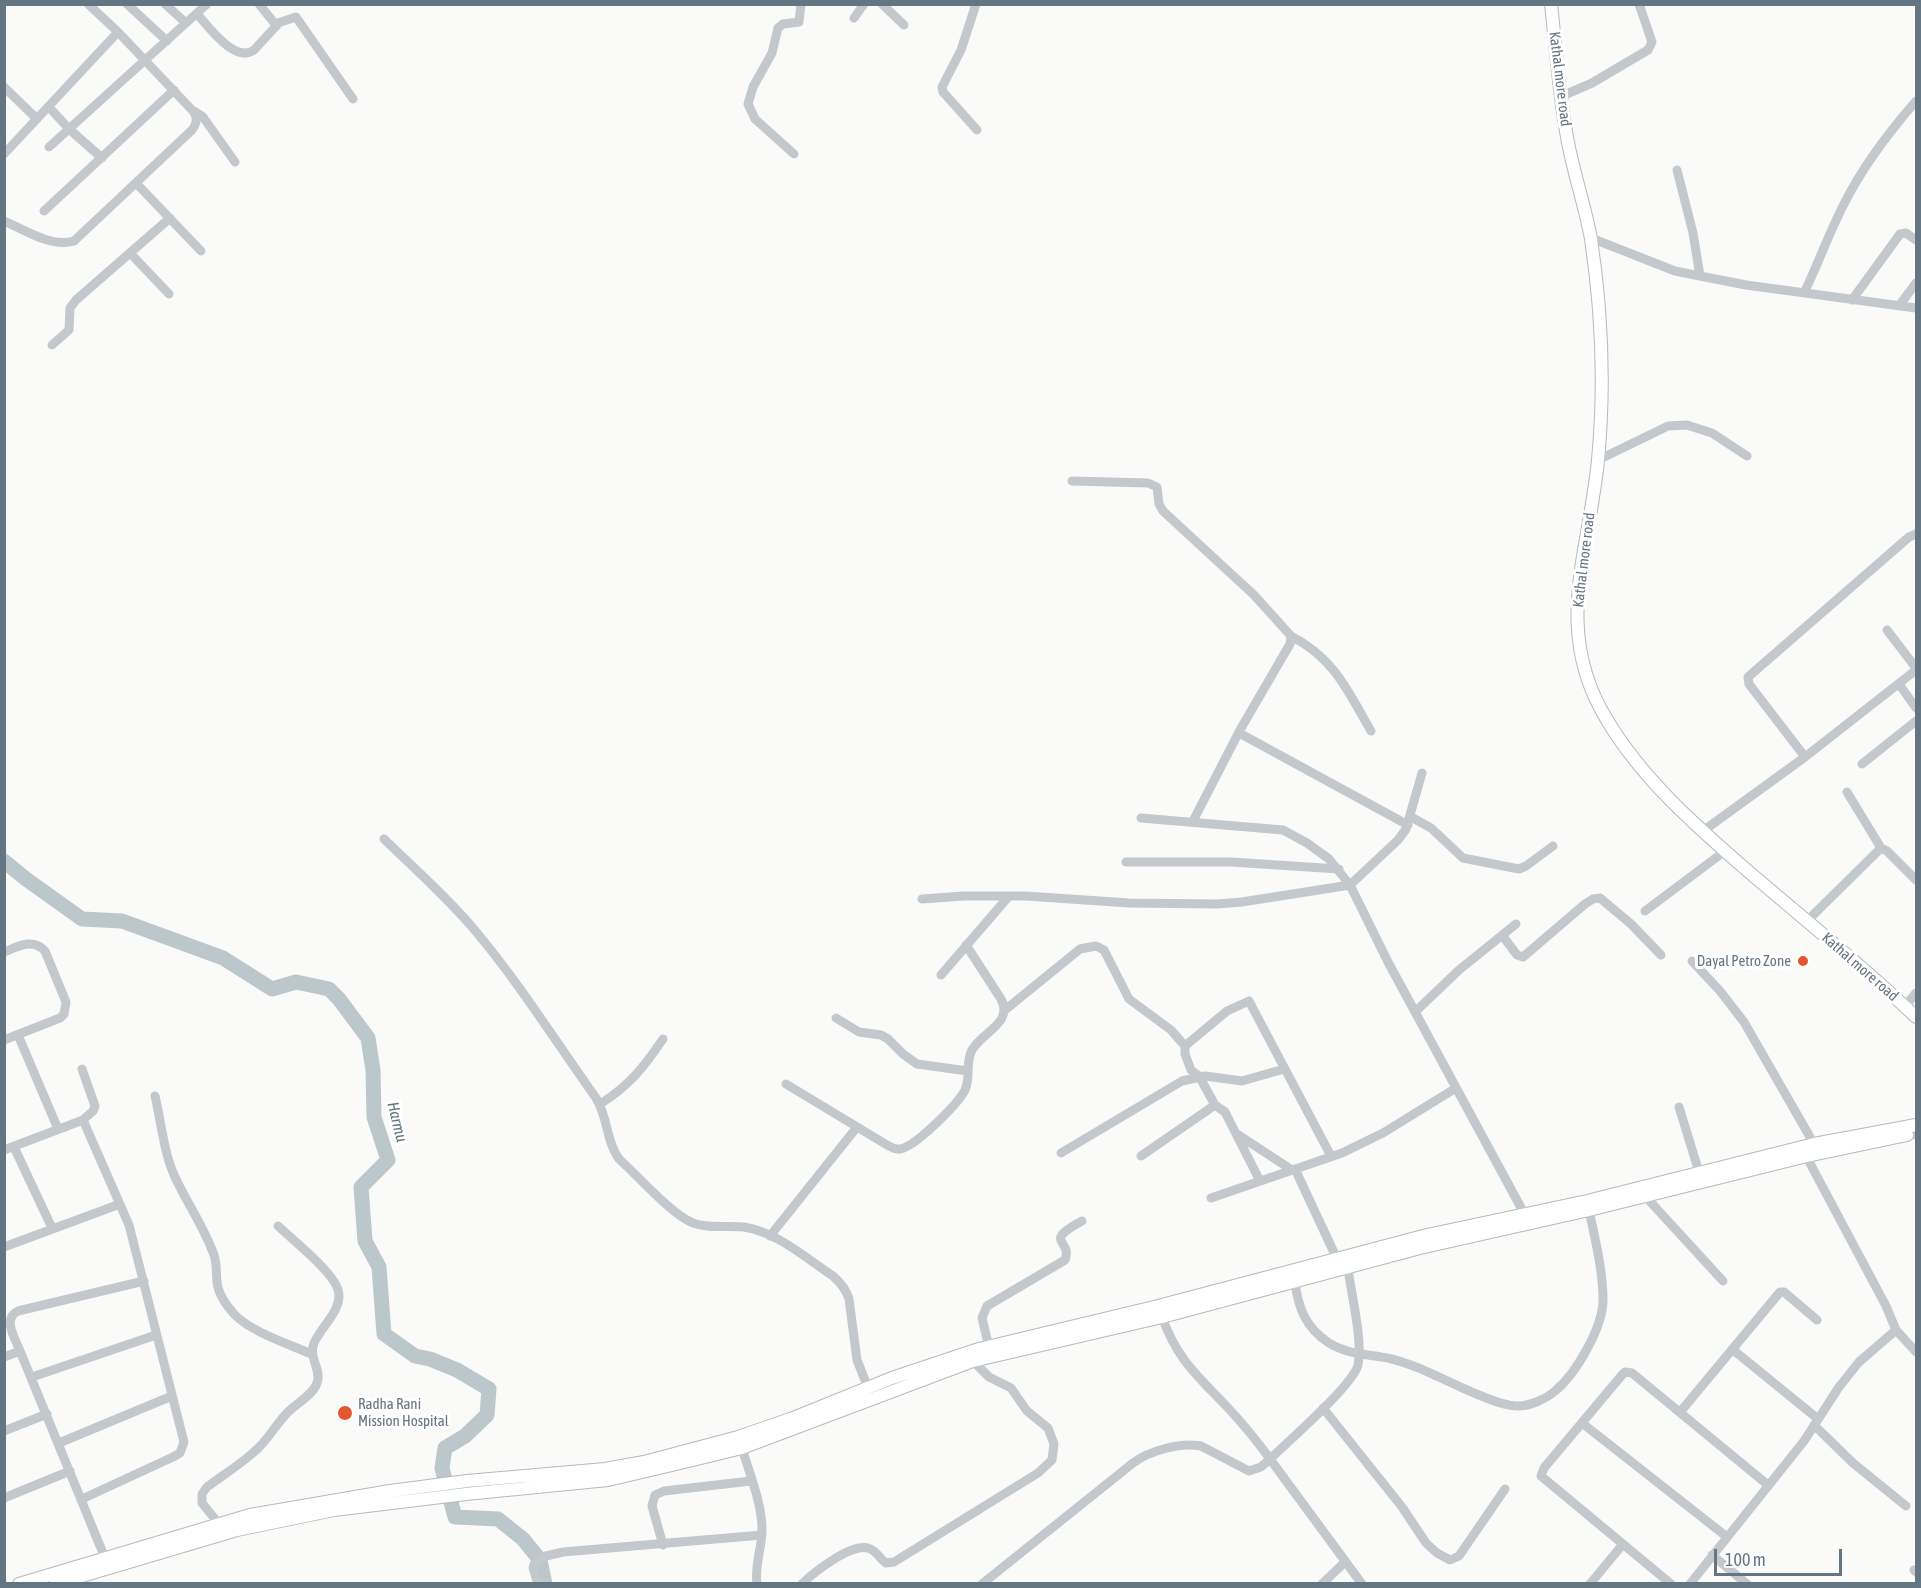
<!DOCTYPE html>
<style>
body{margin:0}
#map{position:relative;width:1921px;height:1588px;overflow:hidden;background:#fafaf8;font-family:"Asap Condensed",sans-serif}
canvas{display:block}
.frame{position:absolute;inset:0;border:6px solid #657683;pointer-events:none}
.scale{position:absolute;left:1714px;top:1549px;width:128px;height:27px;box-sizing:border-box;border:3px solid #657683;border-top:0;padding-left:8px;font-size:18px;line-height:21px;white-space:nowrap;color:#657683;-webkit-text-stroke:4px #fff;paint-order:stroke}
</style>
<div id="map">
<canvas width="1921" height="1588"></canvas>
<div class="frame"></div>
<div class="scale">100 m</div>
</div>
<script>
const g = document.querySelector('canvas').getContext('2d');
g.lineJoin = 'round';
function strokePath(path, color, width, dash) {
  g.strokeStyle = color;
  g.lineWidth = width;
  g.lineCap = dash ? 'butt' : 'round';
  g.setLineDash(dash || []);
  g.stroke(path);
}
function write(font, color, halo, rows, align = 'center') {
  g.font = font + ' "Asap Condensed",sans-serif';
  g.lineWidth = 6;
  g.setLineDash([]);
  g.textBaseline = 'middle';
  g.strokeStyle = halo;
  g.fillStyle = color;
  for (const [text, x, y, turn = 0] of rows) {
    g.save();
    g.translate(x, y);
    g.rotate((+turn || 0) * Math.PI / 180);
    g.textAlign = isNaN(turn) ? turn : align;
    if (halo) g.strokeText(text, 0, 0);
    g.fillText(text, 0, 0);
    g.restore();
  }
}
strokePath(new Path2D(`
 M4 861 26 879 82 919 122 921 174 940 223 958 272 989 296 982 329 989 339 999 368 1038 373 1070 374 1117 388 1160 361 1187 365 1241 379 1267 384 1334 415 1356 430 1359 457 1370 489 1389 487 1415 465 1436 445 1448 442 1468 455 1517 498 1519 523 1539 540 1560 545 1584`), '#bbc7cb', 15);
const secondary = new Path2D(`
 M1551 4C1556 49 1559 94 1567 137 1573 172 1585 205 1591 239 1602 312 1605 386 1598 460 1589 554 1552 630 1607 720 1643 780 1697 827 1749 872 1805 920 1863 966 1916 1017
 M19 1584 250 1515 390 1491 467 1481 605 1469 644 1462 738 1437 793 1418 892 1378 979 1349 1158 1306 1427 1235 1587 1201 1814 1144 1916 1125
 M55 1584 237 1530 334 1510 466 1494 608 1480 672 1465 742 1448 973 1361 1162 1317 1420 1248 1589 1210 1807 1156 1907 1135`);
strokePath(secondary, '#b3babf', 14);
strokePath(new Path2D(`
 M127 4 167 41
 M165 4 186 23
 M259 4 275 24 296 17 353 99
 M882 4 904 25
 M976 4 961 50 942 87 943 92 977 130
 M197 14C209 27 235 64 254 50L278 24
 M854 18 864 4
 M4 87 37 119
 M1562 96 1592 83 1648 50 1652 42 1639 4
 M49 107 69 129 102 158
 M194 111 203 117 235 162
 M49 147 207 4
 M4 154 118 32
 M794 154 755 119 748 104 753 87 772 53 778 28 783 24 799 22 801 4
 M1677 170 1693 233 1700 276
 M136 183 201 251
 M44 211 174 90
 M4 221C25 230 52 248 74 241L192 130C197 123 198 118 193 111L118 32 88 4
 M1591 238 1675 271 1700 276 1746 285 1916 308
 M130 253 169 294
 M1804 293C1818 264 1829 233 1844 204 1863 166 1889 132 1916 101
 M1852 300 1900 234 1906 233 1916 240
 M1899 306 1916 283
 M52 345 69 330 70 308 76 300 170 218
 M1598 460 1668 426 1687 425 1712 433 1747 456
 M1072 481 1148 483 1157 487 1159 504 1163 511 1254 595 1291 636 1290 644 1240 730 1241 734 1408 825
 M1887 630 1916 668
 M1291 636C1335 659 1347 690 1371 731
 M1899 684 1916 708
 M1805 757 1749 684 1748 677 1909 537 1916 534
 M1862 764 1916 721
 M1847 792 1881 848
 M1411 817 1431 828 1463 858 1519 869 1526 866 1553 846
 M1141 818 1283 830 1307 843 1329 859 1350 885 1388 962 1525 1215
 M1193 821 1240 730
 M1703 831 1805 757 1916 670
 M384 839C416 870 450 900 478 934 521 986 557 1043 596 1098 608 1117 606 1141 619 1159 638 1176 671 1214 693 1223 709 1229 727 1225 744 1227 777 1232 806 1258 833 1276 841 1283 846 1289 849 1299L857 1360 868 1388
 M1126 862H1231L1339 869
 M922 899 964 896H1026L1129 903 1217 904 1242 902 1350 885 1398 840 1406 829 1422 773
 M1645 911 1725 851
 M1807 921 1881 848 1887 851 1916 880
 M1502 935 1517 955 1523 957 1585 904 1593 899 1600 898 1631 924 1661 955
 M4 952C19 946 33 938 45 951L66 1002 64 1014 60 1018 4 1040
 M1692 961 1720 991 1744 1022 1814 1144
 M941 975 1009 896
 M1905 1006 1916 993
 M1005 1010 1080 949 1096 946 1104 950 1129 999 1171 1030 1185 1046V1054L1191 1070 1199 1076 1215 1105
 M1415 1012 1459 970 1516 924
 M836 1018 859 1032 881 1035 888 1039 903 1054 917 1064 968 1071
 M18 1035 58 1129
 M1185 1046 1227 1011 1249 1001 1331 1156
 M786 1084 887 1145C891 1147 895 1150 900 1149 915 1147 958 1104 965 1090 971 1077 965 1063 972 1050 982 1032 1014 1023 1001 999L966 945
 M155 1096C161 1121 164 1154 175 1177 187 1203 204 1227 214 1255 217 1264 216 1272 217 1282 218 1293 227 1306 234 1314 251 1332 289 1344 311 1354
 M600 1104C629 1086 644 1067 663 1039
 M1679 1107 1699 1172
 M1915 1133 1916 1135
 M1237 1134 1292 1170
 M14 1147 52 1228
 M4 1150 83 1120 93 1111 95 1106 82 1069
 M1061 1153 1182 1081 1205 1076 1242 1081 1284 1069
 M1141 1156 1215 1105 1225 1112 1260 1181
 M1295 1169 1337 1259
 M1645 1196 1723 1281
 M1211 1198 1342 1153 1383 1133 1456 1088
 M770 1236 857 1127
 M4 1247 120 1204
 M1348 1268C1351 1294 1363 1340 1358 1365 1353 1385 1289 1441 1270 1459L1362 1584
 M1295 1282C1298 1308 1306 1328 1329 1343 1345 1353 1363 1354 1381 1357 1393 1358 1405 1363 1416 1367 1440 1376 1496 1407 1518 1406 1530 1406 1546 1399 1555 1391 1576 1374 1603 1327 1603 1300 1603 1270 1595 1239 1589 1210
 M1896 1330 1916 1352
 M989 1347 982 1318 987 1306 1065 1260C1073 1239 1041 1243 1082 1221
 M1732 1349 1818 1419
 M4 1357 20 1351
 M32 1377 156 1335
 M1323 1408 1402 1507 1426 1543 1437 1553 1450 1560 1459 1556 1505 1489
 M1681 1411 1780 1292H1784L1817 1320
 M1582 1423 1727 1537
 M1814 1425 1853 1463 1906 1506
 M4 1431 47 1414
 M59 1443 172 1396
 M742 1448C749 1473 761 1500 762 1527 763 1546 754 1564 757 1584
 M4 1498 70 1471
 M82 1499 173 1457 180 1453 184 1442 129 1225 83 1120
 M219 1524 202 1503V1494L207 1487C223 1475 241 1464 255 1451 268 1440 276 1424 288 1412 297 1403 313 1395 317 1383 322 1369 308 1358 314 1343 321 1327 344 1308 338 1290 333 1272 293 1240 278 1226
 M663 1545 652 1506 655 1495 664 1491 751 1481
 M1712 1555 1747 1584
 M105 1558 20 1351C15 1338 2 1319 18 1311L144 1281
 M1914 1570 1916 1572
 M538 1584 533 1568 534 1564 546 1556 563 1552 762 1535
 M802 1584C814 1572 850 1544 868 1548 876 1550 879 1558 886 1563L894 1562 1038 1473 1052 1460 1054 1444 1048 1428 1027 1411 1011 1388 989 1377 973 1361
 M982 1584 1133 1463C1149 1451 1180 1442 1201 1446L1249 1471 1261 1467 1270 1459C1257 1441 1244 1425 1229 1409 1198 1376 1178 1361 1162 1317
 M1322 1584 1345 1562
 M1590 1584 1623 1544
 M1671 1584 1541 1476 1544 1468 1622 1375 1625 1372 1632 1373 1768 1485
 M1690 1584 1804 1441 1839 1387 1859 1362 1896 1330 1886 1306 1804 1152`), '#c3c8cc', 9);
strokePath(secondary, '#fff', 12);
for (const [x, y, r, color] of [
 [1803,961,6,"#e4572e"],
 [345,1413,8,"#e4572e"]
]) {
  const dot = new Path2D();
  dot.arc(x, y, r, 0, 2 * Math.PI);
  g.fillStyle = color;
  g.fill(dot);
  strokePath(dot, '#fff', 2);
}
write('15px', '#657683', '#fff', [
 ["Kathal more road",1560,79,83],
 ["Kathal more road",1584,560,-83],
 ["Kathal more road",1860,967,41]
]);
write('15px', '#657683', '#fff', [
 ["Dayal Petro Zone",1791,961],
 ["Radha Rani",358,1404,"left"],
 ["Mission Hospital",358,1421,"left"]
], 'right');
write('italic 16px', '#60757c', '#fff', [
 ["Harmu",397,1122,76]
]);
</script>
